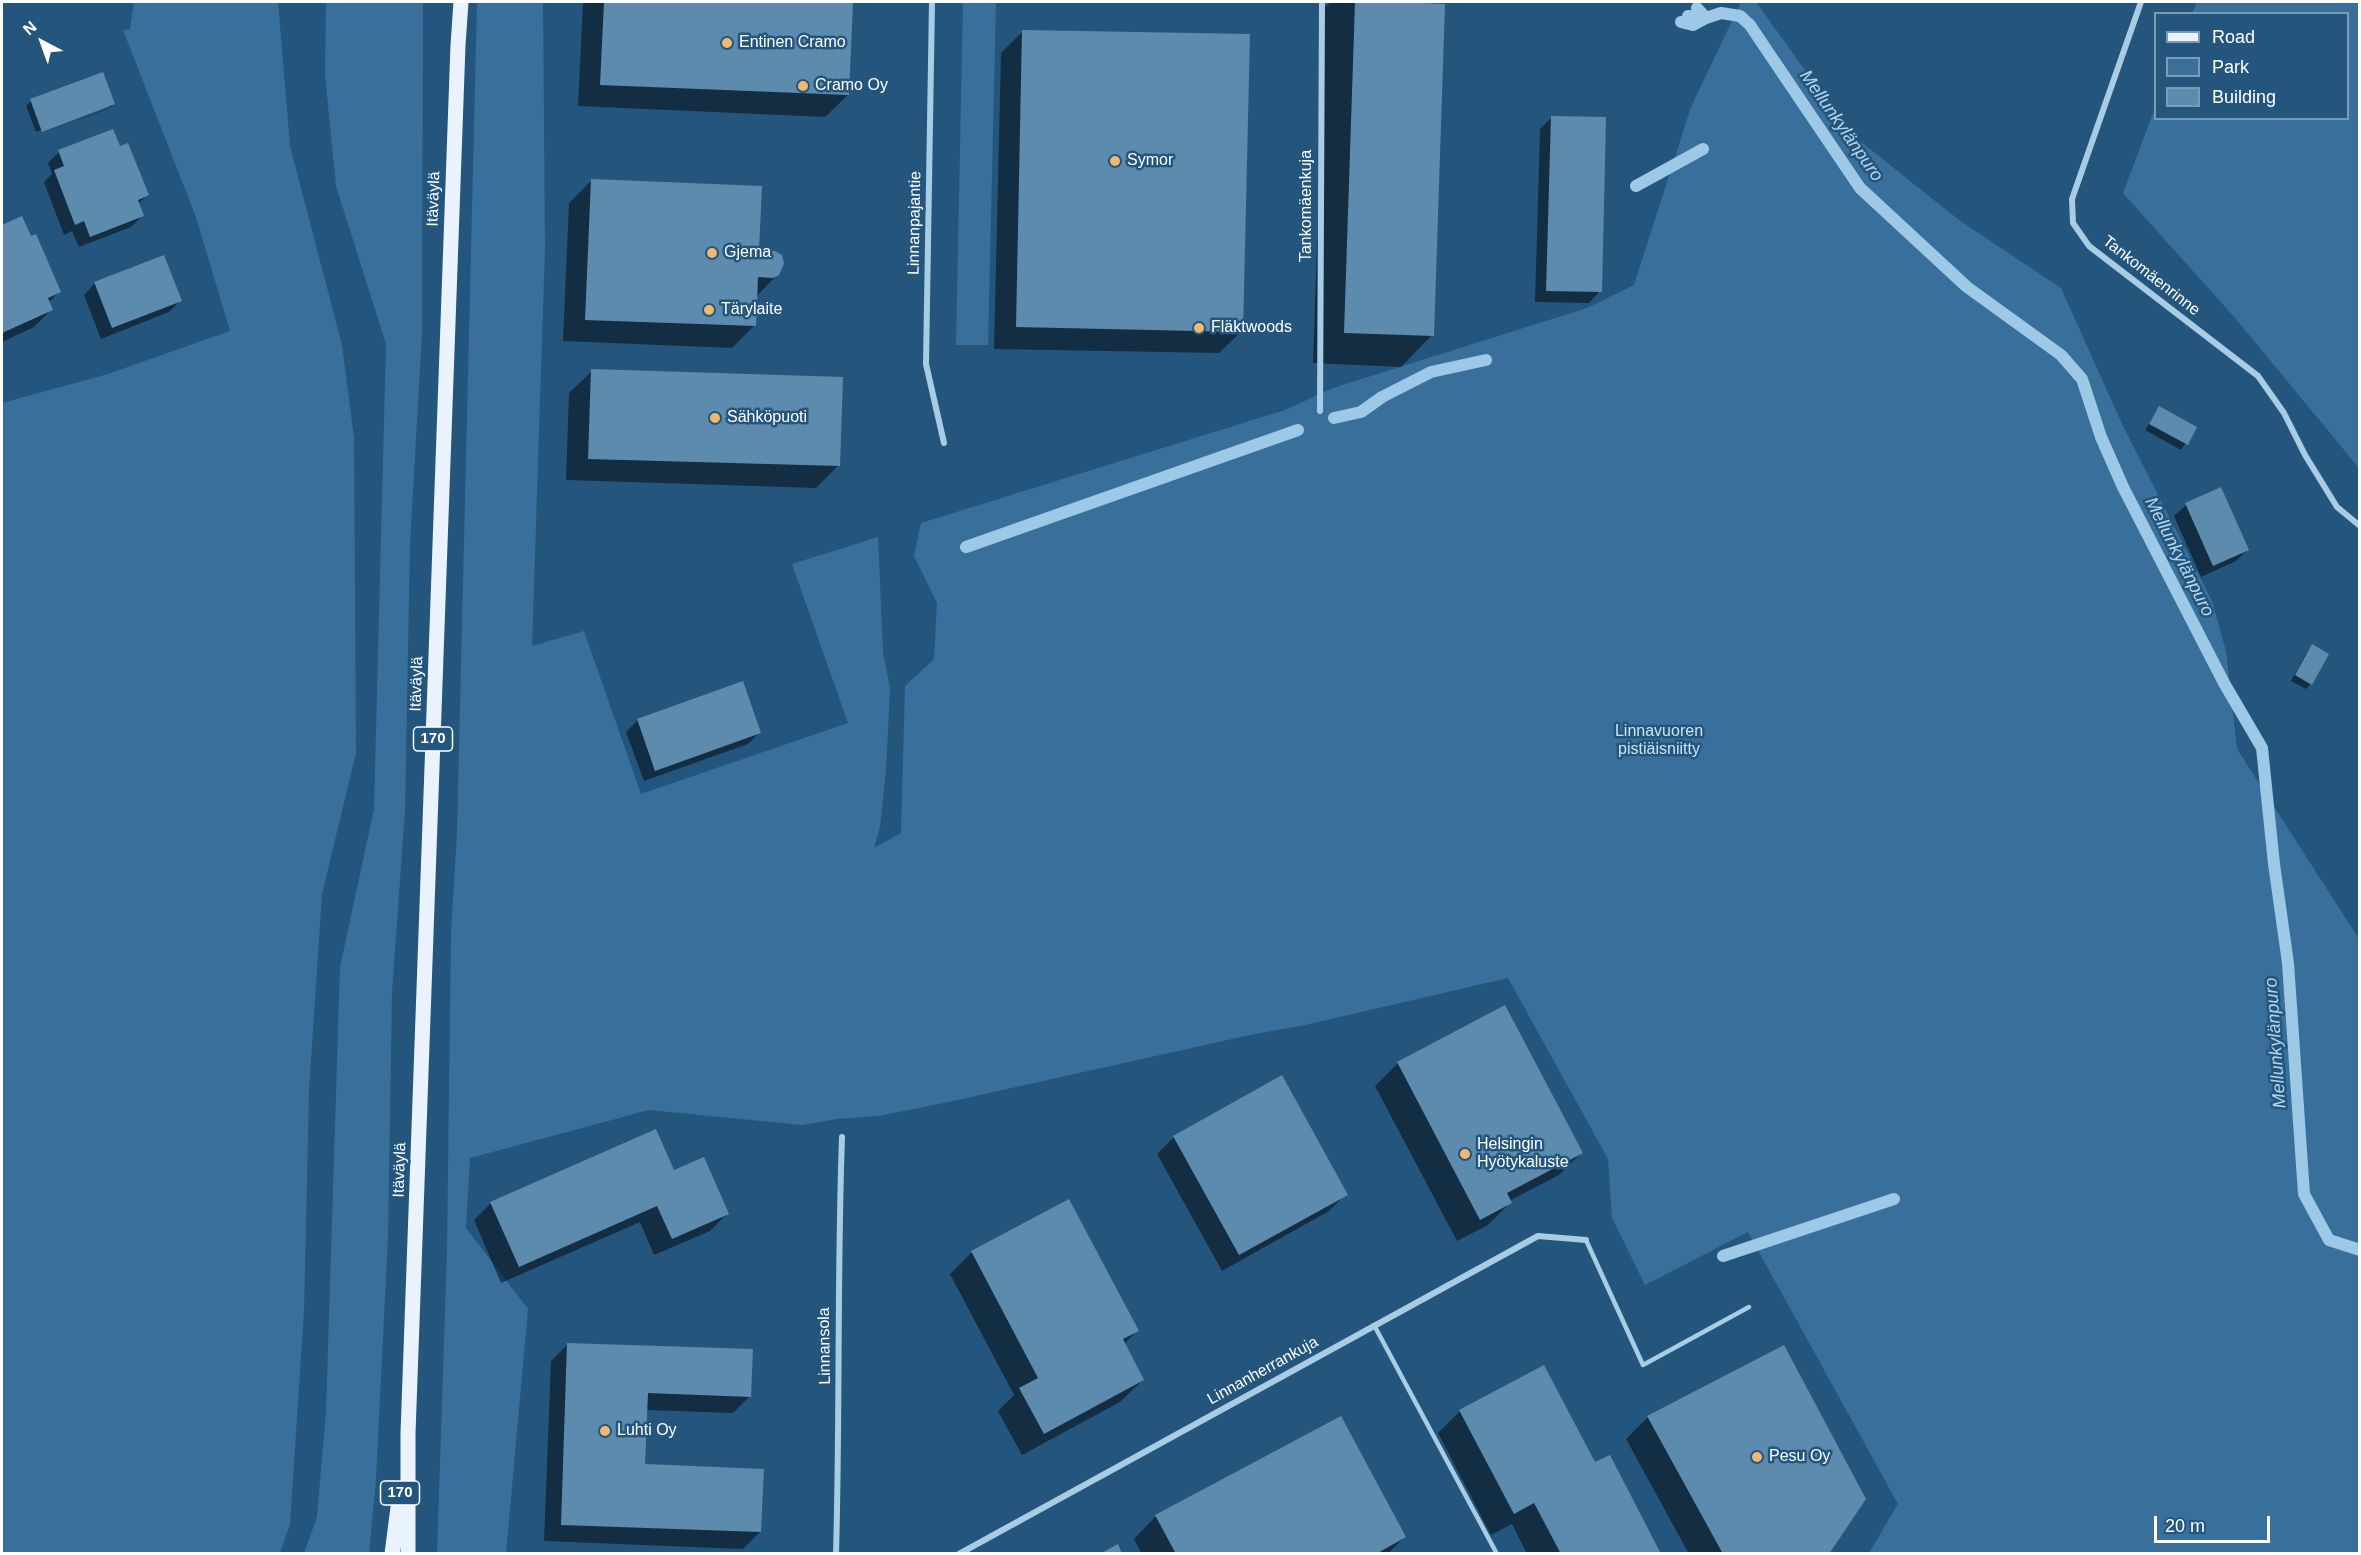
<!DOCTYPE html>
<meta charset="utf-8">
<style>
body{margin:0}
#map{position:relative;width:2361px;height:1555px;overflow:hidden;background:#24567d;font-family:Arial,sans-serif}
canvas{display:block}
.frame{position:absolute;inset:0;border:3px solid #fff;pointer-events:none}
.legend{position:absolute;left:2154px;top:12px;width:195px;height:108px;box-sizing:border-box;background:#24567d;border:2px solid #7c9ab1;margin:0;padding:8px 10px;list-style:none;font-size:18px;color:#fff}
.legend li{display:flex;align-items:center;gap:12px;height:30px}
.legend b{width:30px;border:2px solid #7c9ab1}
.north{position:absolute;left:12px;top:12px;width:60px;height:60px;-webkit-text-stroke:4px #24567d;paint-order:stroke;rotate:319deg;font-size:16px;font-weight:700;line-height:24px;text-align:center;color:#fff}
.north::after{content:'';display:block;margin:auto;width:21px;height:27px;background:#fff;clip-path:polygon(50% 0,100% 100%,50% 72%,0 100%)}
.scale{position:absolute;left:2154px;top:1516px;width:116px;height:27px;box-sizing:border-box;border:3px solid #fff;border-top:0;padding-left:8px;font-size:18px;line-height:21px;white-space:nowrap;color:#fff;-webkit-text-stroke:4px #24567d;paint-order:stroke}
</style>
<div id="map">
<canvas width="2361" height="1555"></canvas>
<div class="frame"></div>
<ul class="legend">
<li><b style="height:8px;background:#eaf3fd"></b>Road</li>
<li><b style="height:16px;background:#38709b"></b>Park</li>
<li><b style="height:16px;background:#5d8bae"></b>Building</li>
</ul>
<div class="north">N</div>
<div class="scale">20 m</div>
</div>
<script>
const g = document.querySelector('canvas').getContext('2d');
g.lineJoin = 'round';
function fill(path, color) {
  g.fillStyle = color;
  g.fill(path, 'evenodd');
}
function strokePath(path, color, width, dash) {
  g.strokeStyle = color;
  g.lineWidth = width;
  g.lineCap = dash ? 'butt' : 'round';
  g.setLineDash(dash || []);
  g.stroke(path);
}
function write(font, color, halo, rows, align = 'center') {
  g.font = font + ' Arial,sans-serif';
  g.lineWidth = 5;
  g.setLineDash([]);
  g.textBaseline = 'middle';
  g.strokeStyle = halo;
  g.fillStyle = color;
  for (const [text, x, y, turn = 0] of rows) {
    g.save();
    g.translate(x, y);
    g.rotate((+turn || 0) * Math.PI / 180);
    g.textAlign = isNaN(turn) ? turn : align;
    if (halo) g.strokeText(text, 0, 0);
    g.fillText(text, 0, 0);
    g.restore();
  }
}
fill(new Path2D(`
 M134 2H278L290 146 342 345 354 438 356 753 322 894 309 1090 304 1311 290 1524 280 1553H2V403L108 374 230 331 196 217 123 30 130 29Z
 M326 2H423L422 333 410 544 405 810 392 992 388 1237 376 1479 369 1554 304 1553 317 1517 326 1412 340 967 374 809 386 344 336 186 325 75Z
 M477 2H543L545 248 532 646 584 631 641 794 848 723 792 564 878 537 883 652 890 688 886 770 880 827 874 848 901 833 905 686 934 659 937 603 914 556 921 523 1285 410 1333 388 1587 308 1634 285 1691 107 1741 2H1756L1851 134 1959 220 2061 288 2122 424 2212 601 2226 651 2237 749 2359 939V1553H1869L1898 1504 1748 1232 1645 1285 1612 1218 1608 1159 1508 978 1305 1025 1250 1035 944 1103 879 1116 836 1119 802 1125 649 1110 470 1158 466 1228 528 1309 506 1553 437 1554 447 1250 451 934 457 832Z
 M963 2H996L988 345H956Z
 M2197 2H2359V468L2235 318 2123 193 2155 108 2156 118H2348V14L2192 13Z`), '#38709b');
fill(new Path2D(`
 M583 2H852L848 95 825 117 578 106Z
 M1331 2H1421L1432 335 1401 367 1313 363 1325 7Z
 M1023 31 1242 331 1219 353 994 349 1001 53Z
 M31 101 114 104 109 108V105L36 132 26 106Z
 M109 108 108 109 37 135Z
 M1551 118 1600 291 1589 303 1535 302 1540 129Z
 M119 148 147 195 138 204 142 216 131 227 79 247 72 231 64 235 44 182 52 174 48 163 59 152Z
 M592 180 758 251 778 274 756 297 754 326 732 348 563 341 569 203Z
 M21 218 59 292 48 303 51 310 34 327 2 342V227Z
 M95 283 180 301 169 312 101 339 84 295Z
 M592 371 838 466 816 488 566 480 569 393Z
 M2159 408 2195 428 2181 450 2145 430Z
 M2186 505 2247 550 2236 561 2201 577 2174 516Z
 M2312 646 2311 684 2306 689 2291 681 2307 652Z
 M638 720 759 733 748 744 644 781 626 732Z
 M1504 1007 1581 1153 1559 1175 1509 1201 1510 1203 1488 1225 1457 1241 1375 1086 1397 1064Z
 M1174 1137 1346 1194 1329 1211 1222 1271 1157 1154Z
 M673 1172 727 1214 710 1231 654 1255 640 1222 501 1283 474 1220 491 1203Z
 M972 1252 1137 1331 1124 1344 1143 1380 1120 1402 1022 1455 998 1411 1014 1395 950 1274Z
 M568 1344 750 1396 733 1413 646 1410 643 1466 760 1532 743 1549 544 1541 551 1361Z
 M1460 1411 1594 1464 1660 1554H1527L1512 1524 1491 1535 1438 1433Z
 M1648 1417 1827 1554H1689L1626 1439Z
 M1156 1516 1404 1537 1388 1554H1142L1134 1539Z`), '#0007');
strokePath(new Path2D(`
 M1688 16 1706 18 1721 13 1740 16 1750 25 1766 49 1860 188 1967 287 2061 355 2082 379 2101 437 2123 487 2224 683 2262 748 2274 864 2288 963 2304 1194 2329 1240 2360 1250
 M1681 22 1693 25 1706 18 1697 8
 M1636 186 1703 149
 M1334 418 1361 412 1382 397 1431 372 1486 360
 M966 547 1298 430
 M1723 1256 1894 1199`), '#9dc8e6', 12);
fill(new Path2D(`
 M604 2H853L849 95 600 85Z
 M1355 2H1423V3L1445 4 1434 336 1344 333Z
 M1022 30 1250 34 1243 332 1016 327Z
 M103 72 115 104 42 132 30 99Z
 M1551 116 1606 117 1602 292 1546 291Z
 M113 129 120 146 128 143 149 195 138 200 144 216 90 237 84 221 75 225 54 170 64 166 58 150Z
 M591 179 762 186 759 250 775 251 782 255 784 264 779 275 773 278 758 277 756 326 585 320Z
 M22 216 31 236 36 234 61 292 48 298 53 310 2 333V225Z
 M164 255 182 301 112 328 94 282Z
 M591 369 843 377 840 466 588 459Z
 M2159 406 2197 427 2188 445 2149 424Z
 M2221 487 2249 550 2213 566 2185 503Z
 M2312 644 2329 654 2312 685 2295 675Z
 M743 681 761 733 655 771 637 719Z
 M1505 1005 1583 1153 1507 1193 1512 1203 1480 1220 1397 1062Z
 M1282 1075 1348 1195 1239 1255 1173 1136Z
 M656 1129 674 1170 704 1157 729 1214 672 1239 657 1206 519 1267 490 1202Z
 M1069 1199 1139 1331 1123 1339 1144 1380 1044 1434 1019 1388 1038 1378 971 1251Z
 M567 1343 753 1349 751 1397 648 1393 645 1464 764 1469 761 1532 561 1525Z
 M1784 1345 1866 1499 1829 1554H1723L1647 1416Z
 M1544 1365 1595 1462 1610 1455 1661 1554H1561L1534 1503 1514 1514 1459 1410Z
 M1341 1416 1406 1537 1376 1554H1176L1155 1515Z
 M1118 1544 1122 1554H1100Z`), '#5d8bae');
strokePath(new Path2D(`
 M1586 1240 1643 1365 1749 1307
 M1374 1325 1497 1554`), '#a9cce5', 4.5);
strokePath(new Path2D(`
 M932 2 926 364 944 443
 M2141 2 2072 199 2073 223 2089 246 2258 376 2284 413 2305 455 2337 507 2360 526
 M1320 411 1322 2
 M836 1554C840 1415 837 1276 842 1137
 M959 1554 1538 1236 1586 1240`), '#a9cce5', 6);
strokePath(new Path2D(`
 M392 1554 400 1492
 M408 1554V1433L458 45 461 2`), '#eaf3fd', 15);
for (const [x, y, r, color] of [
 [727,43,6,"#efba6d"],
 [803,86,6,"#efba6d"],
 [1115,161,6,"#efba6d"],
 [712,253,6,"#efba6d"],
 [709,310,6,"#efba6d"],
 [1199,328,6,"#efba6d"],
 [715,418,6,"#efba6d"],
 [1465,1154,6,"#efba6d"],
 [605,1431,6,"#efba6d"],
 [1757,1457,6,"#efba6d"]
]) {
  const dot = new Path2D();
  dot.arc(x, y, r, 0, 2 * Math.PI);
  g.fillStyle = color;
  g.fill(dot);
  strokePath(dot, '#24567d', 2);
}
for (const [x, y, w] of [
 [433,739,39],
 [400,1493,39]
]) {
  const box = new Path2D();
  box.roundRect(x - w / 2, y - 12, w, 24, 4.5);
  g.fillStyle = '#24567d';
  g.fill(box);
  strokePath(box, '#fff', 1.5);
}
write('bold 15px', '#fff', null, [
 ["170",433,739],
 ["170",400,1493]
]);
write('16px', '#fff', '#24567d', [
 ["Entinen Cramo",739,43],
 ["Cramo Oy",815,86],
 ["Symor",1127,161],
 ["Gjema",724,253],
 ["Tärylaite",721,310],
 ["Fläktwoods",1211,328],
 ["Sähköpuoti",727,418],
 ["Helsingin",1477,1145],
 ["Hyötykaluste",1477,1163],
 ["Luhti Oy",617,1431],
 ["Pesu Oy",1769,1457]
], 'left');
write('16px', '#fff', '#24567d', [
 ["Itäväylä",434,199,-88],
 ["Tankomäenkuja",1307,206,-90],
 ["Linnanpajantie",915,223,-89],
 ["Tankomäenrinne",2151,276,38],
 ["Itäväylä",417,684,-88],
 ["Itäväylä",400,1170,-88],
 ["Linnansola",825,1346,-91],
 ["Linnanherrankuja",1263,1371,-29]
]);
write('16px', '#cce3f4', '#24567d', [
 ["Linnavuoren",1659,732],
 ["pistiäisniitty",1659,750]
]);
write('italic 18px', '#b4d5ed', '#24567d', [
 ["Mellunkylänpuro",1841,126,55],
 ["Mellunkylänpuro",2179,557,63],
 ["Mellunkylänpuro",2276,1043,-94]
]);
</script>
